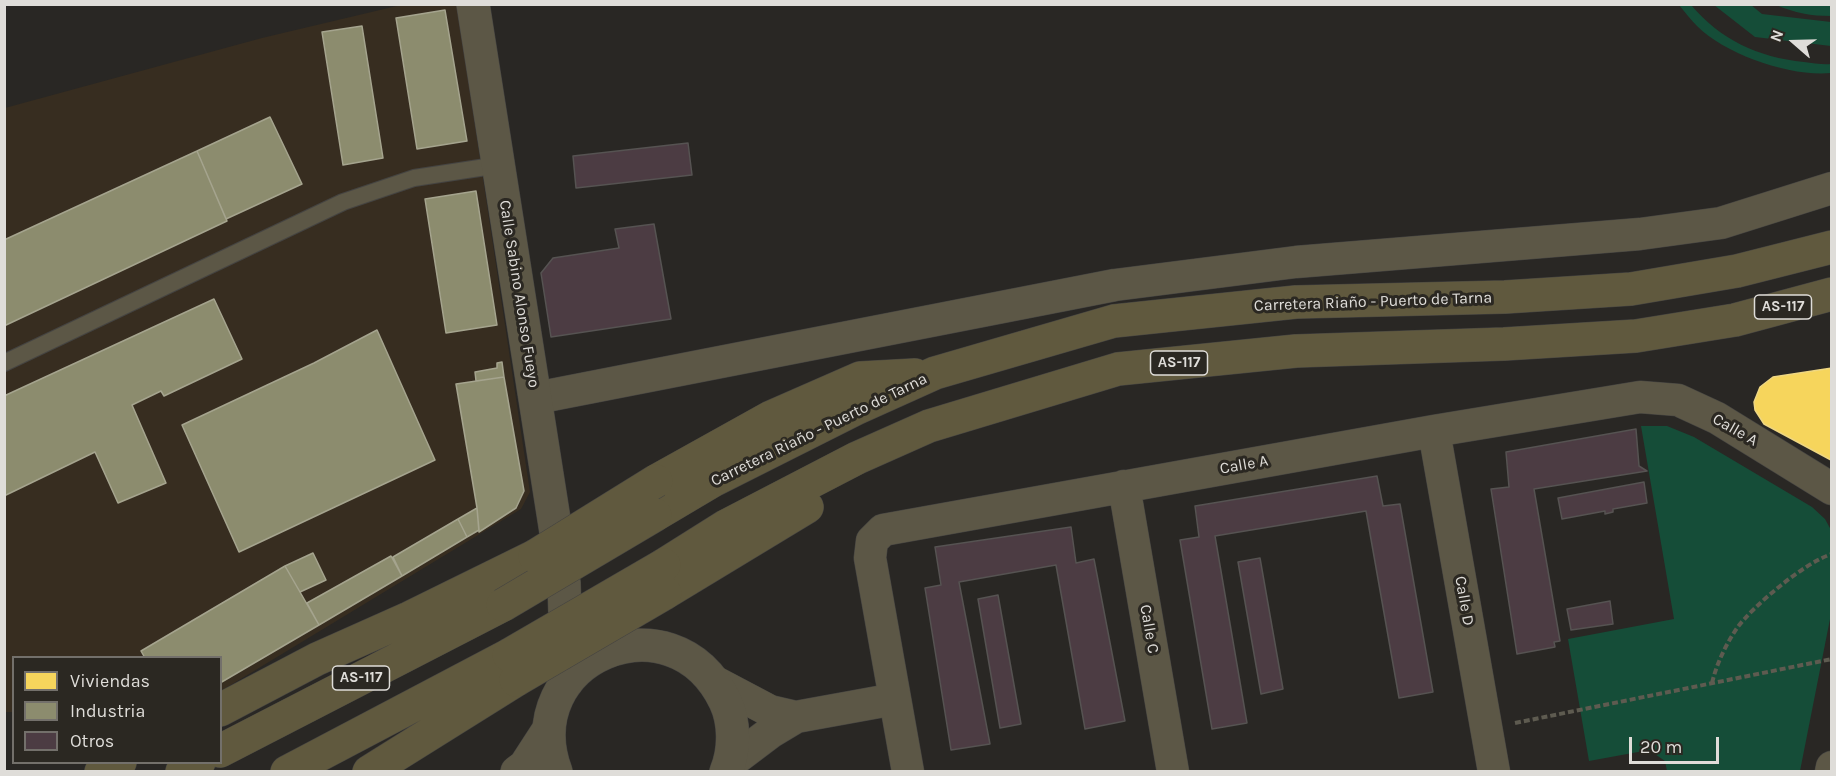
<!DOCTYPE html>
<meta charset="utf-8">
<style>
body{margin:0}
#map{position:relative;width:1836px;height:776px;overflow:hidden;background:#292724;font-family:Karla,sans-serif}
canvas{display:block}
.frame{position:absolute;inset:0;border:6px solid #dfddd9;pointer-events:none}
.legend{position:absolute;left:12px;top:656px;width:210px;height:108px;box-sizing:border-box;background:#2b2822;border:2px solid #73706b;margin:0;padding:8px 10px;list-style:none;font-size:18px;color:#dfddd9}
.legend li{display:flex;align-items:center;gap:12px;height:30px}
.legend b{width:30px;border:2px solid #73706b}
.north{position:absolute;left:1764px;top:12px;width:60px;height:60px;-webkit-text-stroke:4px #2b2822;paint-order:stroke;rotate:290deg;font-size:16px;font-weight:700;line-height:24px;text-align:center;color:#dfddd9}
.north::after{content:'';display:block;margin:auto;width:21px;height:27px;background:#dfddd9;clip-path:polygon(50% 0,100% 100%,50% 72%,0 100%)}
.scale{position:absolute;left:1629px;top:737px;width:90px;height:27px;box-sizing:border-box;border:3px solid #dfddd9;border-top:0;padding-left:8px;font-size:18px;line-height:21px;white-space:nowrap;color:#dfddd9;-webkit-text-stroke:4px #2b2822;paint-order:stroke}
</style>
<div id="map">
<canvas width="1836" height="776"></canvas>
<div class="frame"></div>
<ul class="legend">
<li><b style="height:16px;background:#f6d55c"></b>Viviendas</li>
<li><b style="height:16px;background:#8c8c6e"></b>Industria</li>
<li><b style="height:16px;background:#4c3c43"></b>Otros</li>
</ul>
<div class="north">N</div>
<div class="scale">20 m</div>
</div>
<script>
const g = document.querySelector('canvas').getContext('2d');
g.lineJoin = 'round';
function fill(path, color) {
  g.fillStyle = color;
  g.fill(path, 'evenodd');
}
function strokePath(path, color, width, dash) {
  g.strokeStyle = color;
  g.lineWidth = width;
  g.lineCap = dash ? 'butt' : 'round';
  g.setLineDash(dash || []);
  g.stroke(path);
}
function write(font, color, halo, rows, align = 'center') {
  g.font = font + ' Karla,sans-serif';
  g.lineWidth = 6;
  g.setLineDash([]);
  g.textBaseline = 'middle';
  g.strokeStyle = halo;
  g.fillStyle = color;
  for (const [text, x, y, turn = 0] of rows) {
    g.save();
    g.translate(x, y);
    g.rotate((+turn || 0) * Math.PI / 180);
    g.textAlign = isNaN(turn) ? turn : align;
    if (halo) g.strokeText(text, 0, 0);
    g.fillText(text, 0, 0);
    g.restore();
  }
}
fill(new Path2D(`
 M401 5H457L530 492 521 509 221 691 220 658H14L13 712H5V108L262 38Z`), '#372d20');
fill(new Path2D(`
 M1679 5H1691C1721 40 1757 57 1804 62 1813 63 1823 65 1831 64V73C1791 77 1726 55 1697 26 1691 20 1685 12 1679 5Z
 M1714 5H1751L1762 14 1831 22V46L1755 37Z
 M1776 5H1831V16C1811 16 1795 13 1776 5Z
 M1641 426H1667L1694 437 1812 507 1825 519 1831 530V614L1800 771H1667L1665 761 1649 750 1589 761 1568 639 1674 619Z`), '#154d38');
const homes = new Path2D(`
 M1832 368V459L1831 460 1764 424 1755 410 1754 402 1760 387 1773 377Z`);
fill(homes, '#f6d55c');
strokePath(homes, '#efd782', 1.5);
const industry = new Path2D(`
 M445 10 467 141 417 149 396 18Z
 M362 26 383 158 343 165 322 32Z
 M270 117 302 184 226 219 197 151Z
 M197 151 227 221 4 326V240Z
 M476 191 497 325 446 333 425 199Z
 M214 299 242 359 164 396 161 391 132 405 166 483 118 503 95 452 4 496V396Z
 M377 330 435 460 239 552 182 425 314 363Z
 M502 362 504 377 476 381 475 372 497 368V363Z
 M504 377 524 491 516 508 479 532 477 508 456 384Z
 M477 508 479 530 467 537 458 519Z
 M458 519 467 537 402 576 393 557Z
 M313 553 326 580 300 592 285 566Z
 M391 556 402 576 319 625 307 603Z
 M285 566 319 625 220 683V658H145L141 651Z`);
fill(industry, '#8c8c6e');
strokePath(industry, '#a5a48e', 1.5);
const building = new Path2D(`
 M688 143 692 175 576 188 573 156Z
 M654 224 671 319 551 337 541 273 553 258 619 248 615 229Z
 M1636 429 1639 466 1647 471 1534 489 1560 641 1554 642 1555 647 1517 654 1491 489 1509 487 1506 452Z
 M1377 476 1383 506 1400 504 1433 692 1399 698 1366 511 1215 536 1247 723 1212 729 1180 540 1199 537 1195 506Z
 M1644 482 1647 503 1613 509V512L1605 514V511L1562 519 1558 498Z
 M1071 527 1076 563 1094 559 1125 721 1085 729 1056 565 959 582 990 744 951 750 925 588 941 585 935 547Z
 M1260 558 1283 689 1261 694 1238 562Z
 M998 595 1021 724 1000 728 978 599Z
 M1610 601 1613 624 1571 630 1567 609Z`);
fill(building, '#4c3c43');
strokePath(building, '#565352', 1.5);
const service = new Path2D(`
 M4 363 343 202 414 178 499 165`);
const minor = new Path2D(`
 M536 398 1115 285 1296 262 1640 234 1721 223 1832 188
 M1434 431 1494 772
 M1124 486 1173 772
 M717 683 770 711 796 717
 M730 763 771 732 796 717 895 699
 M908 772 870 558 872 541 883 530 1434 431 1640 397 1678 400 1717 418 1832 489
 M1831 772 1832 767`);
const tertiary = new Path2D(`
 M473 4 564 583 567 682
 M517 772 525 766 549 729
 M556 772C514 659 672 591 725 701 735 722 735 750 726 772`);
const motorway = new Path2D(`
 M656 481 771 417 860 378 915 375
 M655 515 714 480 855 409 935 373 1114 321 1296 302 1505 297 1631 289 1737 271 1832 247
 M664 565 726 526 857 458 929 426 1118 369 1296 351 1504 344 1636 336 1735 320 1832 294
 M665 593 807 507
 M220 710 317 659 409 618 535 556
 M220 751 503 605
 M101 772 120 762
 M182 772 199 762
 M287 772 509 655
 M369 772 516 680`);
strokePath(service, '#454442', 18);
strokePath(minor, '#454442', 33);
strokePath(tertiary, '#454442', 34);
strokePath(motorway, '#454442', 34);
strokePath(new Path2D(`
 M1712 683C1717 663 1725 646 1737 628 1753 606 1805 562 1832 554
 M1515 723 1832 659`), '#5e5b50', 4, [6, 3]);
strokePath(service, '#5c5746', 16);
strokePath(minor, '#5c5746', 32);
strokePath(tertiary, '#5c5746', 33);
strokePath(motorway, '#60593e', 33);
const motorwayBridge = new Path2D(`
 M535 556 656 481
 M503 605 655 515
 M509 655 664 565
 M516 680 665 593`);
strokePath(motorwayBridge, '#454442', 34, []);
strokePath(motorwayBridge, '#60593e', 33);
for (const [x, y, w] of [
 [1783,307,57],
 [1179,363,57],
 [361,678,57]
]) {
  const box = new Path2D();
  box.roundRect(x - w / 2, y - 12, w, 24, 4.5);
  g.fillStyle = '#2b2822';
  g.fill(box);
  strokePath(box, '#dfddd9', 1.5);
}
write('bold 15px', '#dfddd9', null, [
 ["AS-117",1783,307],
 ["AS-117",1179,363],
 ["AS-117",361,678]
]);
write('16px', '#dfddd9', '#2b2822', [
 ["Calle Sabino Alonso Fueyo",519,294,81],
 ["Carretera Riaño - Puerto de Tarna",1373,302,-2],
 ["Carretera Riaño - Puerto de Tarna",819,430,-26],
 ["Calle A",1735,430,30],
 ["Calle A",1244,465,-10],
 ["Calle D",1464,601,80],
 ["Calle C",1149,629,80]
]);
</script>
